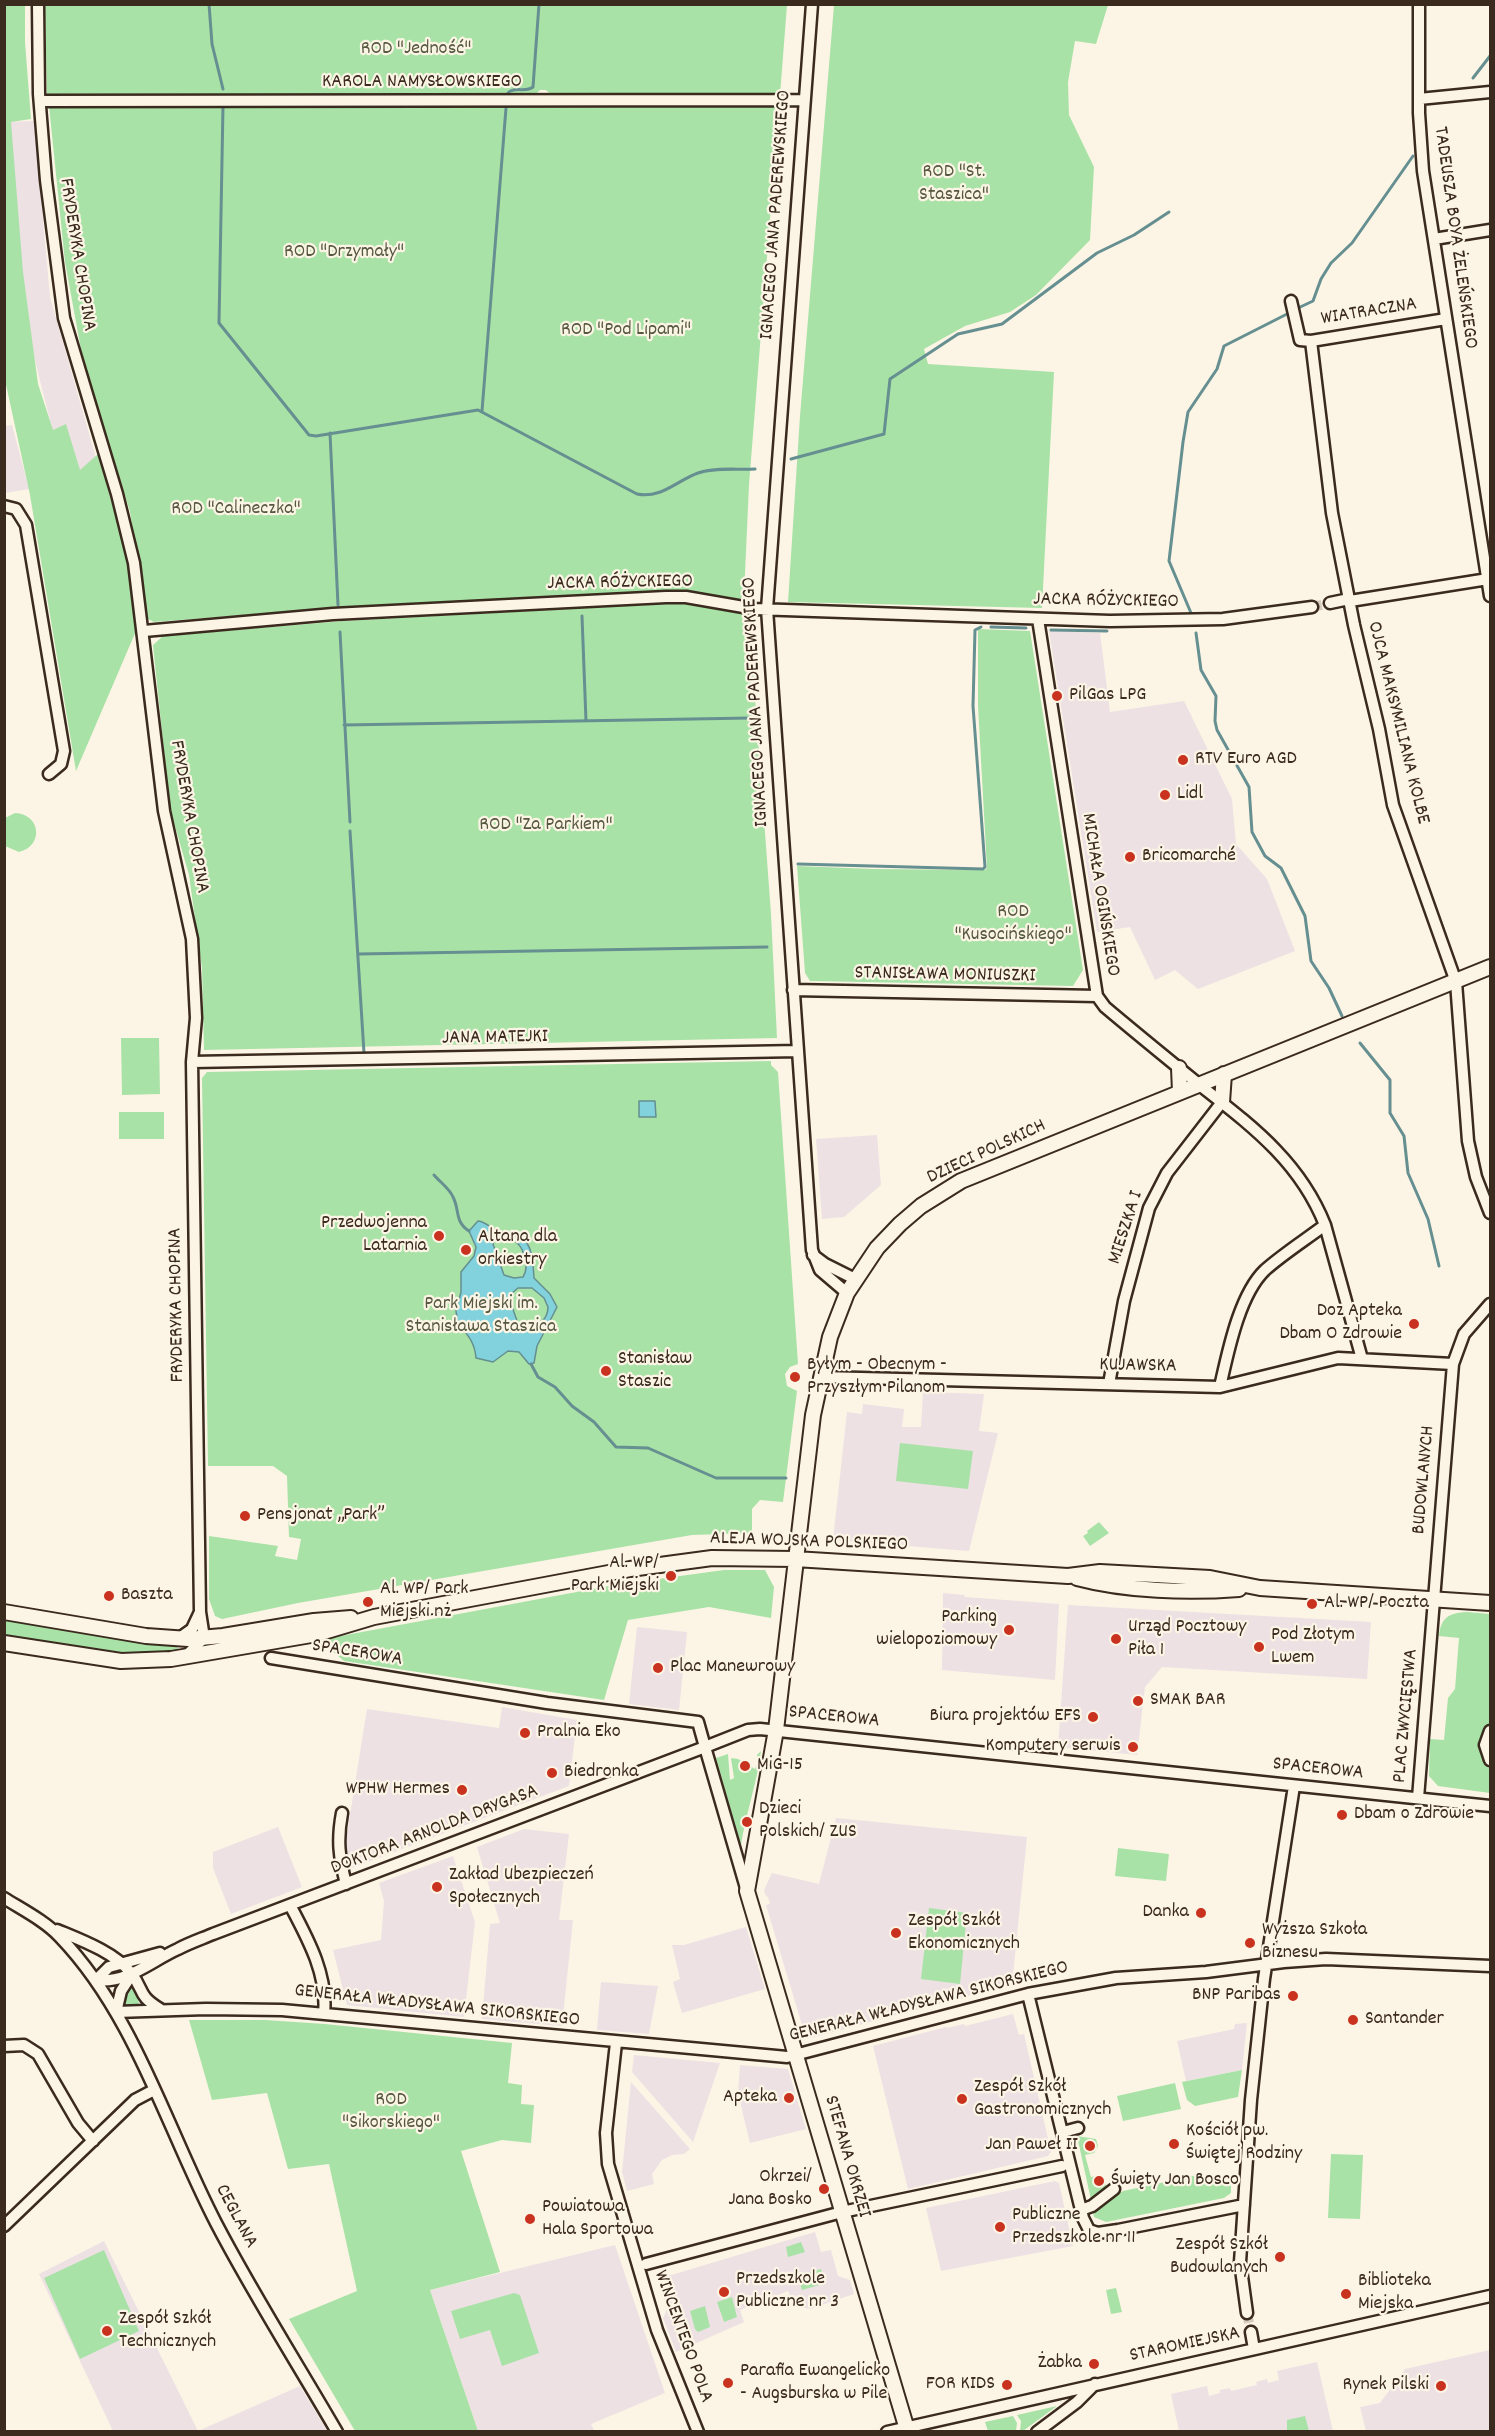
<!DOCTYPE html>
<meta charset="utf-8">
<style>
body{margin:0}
#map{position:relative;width:1495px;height:2436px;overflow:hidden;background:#fcf5e5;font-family:Dekko,sans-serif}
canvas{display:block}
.frame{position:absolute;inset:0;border:6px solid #3b2a1e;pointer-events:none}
</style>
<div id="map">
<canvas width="1495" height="2436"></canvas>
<div class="frame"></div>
</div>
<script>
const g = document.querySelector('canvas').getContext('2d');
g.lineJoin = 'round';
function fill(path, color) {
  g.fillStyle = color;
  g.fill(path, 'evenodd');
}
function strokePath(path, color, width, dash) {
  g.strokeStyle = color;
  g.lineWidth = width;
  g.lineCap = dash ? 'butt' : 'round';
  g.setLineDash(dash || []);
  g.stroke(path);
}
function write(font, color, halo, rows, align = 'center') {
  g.font = font + ' Dekko,sans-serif';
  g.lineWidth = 4.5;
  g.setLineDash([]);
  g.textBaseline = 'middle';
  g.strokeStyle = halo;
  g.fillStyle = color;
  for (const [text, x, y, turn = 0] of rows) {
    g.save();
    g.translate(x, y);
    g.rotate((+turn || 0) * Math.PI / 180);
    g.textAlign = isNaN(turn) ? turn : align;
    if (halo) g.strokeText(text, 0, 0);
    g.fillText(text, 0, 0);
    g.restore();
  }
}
fill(new Path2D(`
 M34 121 50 297 98 465 73 475 59 456 24 317 7 122Z
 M12 425 29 489 5 493V426Z
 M1049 631 1100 633 1110 712 1184 701 1232 799 1236 844 1267 879 1295 951 1198 989 1175 970 1155 980 1130 927 1097 932Z
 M877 1135 881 1185 844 1217 822 1219 816 1139Z
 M923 1392 984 1394 979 1431 998 1433 969 1551 833 1540 847 1412 862 1414 863 1404 904 1409 902 1427H921Z
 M943 1593 964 1595 965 1597 1059 1604 1055 1680 942 1670Z
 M1068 1605 1371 1622 1367 1679 1162 1667 1145 1687 1137 1755 1058 1747Z
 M637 1627 687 1632 679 1710 629 1704Z
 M502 1707 577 1720 569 1786 349 1869 346 1840 367 1709 499 1728Z
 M836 1818 1027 1837 1012 1984 811 2038 805 2035 766 1905 770 1904 768 1897 766 1896 764 1890 772 1873 819 1884Z
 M278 1827 302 1887 231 1914 213 1868V1852Z
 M524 1829 569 1834 559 1920H573L562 2026 482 2019 490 1924 500 1923 477 1847Z
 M453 1856 475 1922 464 2017 347 2005 333 1950 381 1940 384 1901 379 1883Z
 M746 1927 765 1989 682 2013 673 1982 680 1979 672 1945H684Z
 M601 1982 658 1986 649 2034 597 2030Z
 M1013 2014 1019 2035 1024 2034 1051 2152 1048 2156 908 2189 873 2046 946 2027 947 2028 964 2024 965 2026Z
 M1247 2023 1242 2070 1186 2081 1177 2041 1234 2029 1235 2024Z
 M634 2055 720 2063 693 2142 632 2072Z
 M740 2065 788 2069 806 2129 750 2143 738 2093Z
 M631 2082 690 2149 684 2154 672 2155 662 2160 652 2174 654 2184 627 2191 622 2172Z
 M1055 2181 1059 2183 1073 2246 941 2271 926 2208Z
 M815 2232 821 2252 831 2250 838 2276 850 2280 854 2294 810 2309 794 2306 788 2291 740 2310 744 2322 676 2352 663 2318 667 2309 658 2279Z
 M104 2241 198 2431 300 2386 327 2431H113L39 2274Z
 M615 2245 665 2393 591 2424 594 2430 590 2431H478L430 2290Z
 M1490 2350V2431H1366L1360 2407 1380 2403 1405 2369Z
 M1317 2362 1333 2431H1179L1171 2394 1207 2386 1209 2396 1220 2393V2390L1230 2388 1231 2391 1257 2385 1256 2382 1267 2379 1268 2383 1279 2380 1277 2371Z`), '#ede1e4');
fill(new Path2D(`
 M4 5H25V42L31 119 11 122 23 272 38 384 53 430 66 424 80 470 98 454 131 572 136 631 76 771 30 495 5 380Z
 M45 5H787L780 95H551L546 90H540L535 95 47 94Z
 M834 5H1108L1096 44 1075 41 1068 82 1069 115 1094 167 1090 240 1036 295 1010 312 965 326 924 349 928 364 1054 372 1042 608 788 602 800 416Z
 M779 105 749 485 744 595 739 600 688 592 659 591 334 608 154 622 148 619 130 512 82 355 65 262 49 106Z
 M683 603 749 615 771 914 777 1038 204 1050 202 968 189 875 170 809 153 645 163 636 343 621Z
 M978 629 1030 631 1083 970 1073 986 810 981 805 973 797 866 874 869 985 870 987 868 978 706Z
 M15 813C41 814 44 846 19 852L5 846V818Z
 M121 1038H159L160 1094 122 1095Z
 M771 1061V1065L778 1072 798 1364 790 1367 785 1374 787 1386 797 1391 783 1502 760 1500 752 1509V1533L692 1535 298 1603 222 1619 215 1616 209 1599V1536L278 1546 275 1556 297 1560 301 1539 289 1537 287 1476 273 1466H208L202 1078 207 1072Z
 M119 1112H164V1139H119Z
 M900 1443 973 1451 968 1489 896 1481Z
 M1099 1522 1109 1533 1090 1546 1083 1536 1088 1533 1087 1531Z
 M724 1570H765L774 1587 771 1618 709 1607 628 1620 604 1700 344 1661 319 1640 614 1585Z
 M1467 1612 1490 1614V1793L1438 1786 1429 1776 1430 1739 1444 1740 1448 1698 1455 1689 1459 1638 1439 1636C1441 1617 1449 1613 1467 1612Z
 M4 1617 177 1647 179 1650 136 1655 111 1654 5 1637Z
 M761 1751C757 1783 746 1813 741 1845L716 1758 728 1754 730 1780 734 1778 731 1758 738 1759 755 1769 758 1761 757 1755Z
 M1118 1848 1169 1854 1166 1881 1115 1876Z
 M929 1908 967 1913 960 1984 921 1979Z
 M132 1982 140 2006 124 2005V1997Z
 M189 2020H265L325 2024 512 2043 508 2083 522 2085 521 2104 534 2105 531 2143 502 2140 461 2151 500 2272 430 2290 478 2431H355L289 2319 357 2291 329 2164 288 2169 267 2093 212 2100Z
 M1242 2070 1238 2097 1195 2106 1187 2100 1182 2082Z
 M1175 2083 1181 2109 1123 2121 1117 2096Z
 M1077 2136 1096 2139 1098 2146 1094 2153 1085 2155 1091 2177 1100 2175 1104 2178 1106 2186 1091 2200Z
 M1331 2154 1363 2155 1360 2219 1328 2218Z
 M1202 2174 1231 2186V2193L1224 2198 1106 2222 1094 2217 1093 2211 1123 2191Z
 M801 2242 805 2252 788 2257 786 2247Z
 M104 2250 139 2331 80 2359 44 2278Z
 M821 2269 826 2283 802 2290 798 2276Z
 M1116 2288 1122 2312 1111 2314 1106 2290Z
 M514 2293 520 2295 539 2353 502 2366 490 2330 460 2339 451 2311Z
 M732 2297 737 2317 724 2322 717 2302Z
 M705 2306 710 2327 698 2332 695 2329 690 2311Z
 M1057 2406 1023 2431H1020L1021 2421 1017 2415Z
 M1013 2416 1017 2423 1016 2431H988L985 2422Z
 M1305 2416 1309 2431H1287V2420Z`), '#a9e2a7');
const water = new Path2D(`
 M639 1101H655L656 1117H639Z
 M478 1221C487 1222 491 1229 499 1232 506 1235 515 1234 522 1238 533 1245 533 1266 534 1278L550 1294 557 1307 537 1346 534 1363 529 1364 519 1352 508 1351 493 1362 476 1358C475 1345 469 1334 458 1326L456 1311 461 1292V1272L474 1256 476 1247 469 1231ZM496 1237C501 1238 506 1238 511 1239 524 1244 530 1266 523 1277L514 1278 504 1275 493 1244ZM518 1288H532L544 1298 548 1307C548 1319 538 1328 526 1330L519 1326C516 1317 509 1303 511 1294Z`);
fill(water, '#81d2dc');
strokePath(water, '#658f90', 1.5);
strokePath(new Path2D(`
 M209 4 212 44 223 89
 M1473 78 1490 56
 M508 93C514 86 526 93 533 87L539 4
 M223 106 219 323 309 435 316 436 478 410 637 494C661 499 676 481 698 473 715 467 738 470 755 469
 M1296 309 1313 301 1321 279 1331 263 1352 243 1413 156
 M482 411 506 108
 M330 433 338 605
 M791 459 884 434 890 379 958 334 1002 324 1097 253 1134 235 1169 212
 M1191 613 1169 561 1183 442 1188 412 1217 369 1224 346 1291 312
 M582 616 586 721
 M991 627 1026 628
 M1051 630 1107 631
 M340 632 350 822
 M1196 633 1201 670 1216 696 1215 721 1217 730 1249 787 1252 832 1265 856 1281 868 1305 916 1311 961 1329 988 1342 1016
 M344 725 750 718
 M350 831 364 1053
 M798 864 983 869 985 867 973 706 975 630 981 627
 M358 954 767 947
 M1360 1043 1390 1080V1113L1404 1136 1408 1173 1428 1219 1439 1266
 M434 1175C440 1182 450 1189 453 1197 460 1210 454 1221 469 1231
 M531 1364 538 1377 555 1387 572 1406 594 1422 616 1447 648 1448 716 1478H786`), '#658f90', 3);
strokePath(new Path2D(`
 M1312 607 1330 603
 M1247 2313 1251 2332`), '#d5ccbd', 10, [10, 5]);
const street = new Path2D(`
 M38 4 39 94 46 180 64 318 117 494 134 563 164 811 192 939 196 1018 192 1062 200 1612 204 1638 186 1656
 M812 4 767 609 812 1250 820 1270 847 1293
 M1419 4V113L1423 171 1490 596
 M1419 99 1490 92
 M40 101 804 100
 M1434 239 1490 230
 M1291 301 1300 340 1311 341 1446 319
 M1311 341 1332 513 1354 625 1379 729 1393 805 1456 982 1468 1141 1476 1177 1490 1213
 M4 506 16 509 26 525 64 751 61 764 49 774
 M1350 601 1488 579
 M1330 603 1349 599
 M1038 619 1097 996 1105 1007C1137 1034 1169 1060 1201 1086 1253 1127 1300 1162 1325 1225L1362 1359
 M144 631 333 614 666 597H686L755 609 1110 621 1223 619 1312 607
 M793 990 1097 996
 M192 1062 798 1051
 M813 1255 825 1264 855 1279
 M820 1377 1220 1387 1338 1358 1453 1364
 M1109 1384 1124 1301 1149 1208 1167 1173 1222 1102
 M1220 1387C1228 1352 1239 1295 1265 1270 1283 1254 1305 1240 1325 1225
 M178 1639 192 1629 200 1612
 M271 1658 547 1703 698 1722 705 1747 748 1730 760 1729 1490 1806
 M1490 1731 1485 1745 1490 1760
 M1418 1798 1453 1364 1464 1334 1490 1304
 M342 1813C337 1840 339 1857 346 1884
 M4 1898C23 1910 45 1921 60 1937 135 2015 167 2129 216 2223 253 2294 297 2363 337 2432
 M290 1905C308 1939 328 1975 324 2014
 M57 1930C81 1940 114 1952 131 1973 145 1991 137 1995 160 2009
 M96 1980C127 1984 151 1961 178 1949 189 1943 201 1939 213 1934L705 1747 746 1888
 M96 1980 109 1967 160 1953
 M1028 1994 1083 2218 1089 2230 1098 2233 1118 2230 1244 2205
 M116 2012 206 2009 282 2010 787 2057 1028 1994 1116 1978 1206 1972 1284 1962 1326 1959 1490 1966
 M116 2012 121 1991 132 1974
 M616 2043 606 2133 608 2164 657 2330 698 2432
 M4 2046 24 2045 38 2054 78 2123 93 2141
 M1063 2132 1078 2128
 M1081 2210 1092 2206 1114 2189
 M4 2226 135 2100 154 2090
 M646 2264 842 2212 1062 2166
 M1247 2313 1240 2262 1251 2100 1264 1979 1294 1786
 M1251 2332 1254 2349
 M887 2432 1490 2296
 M1037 2432 1077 2402 1095 2384`);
const secondary = new Path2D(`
 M1179 1068 1180 1092
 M1222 1102 1224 1074
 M1077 1578C1126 1591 1188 1593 1239 1589
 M4 1612 146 1636 188 1639 223 1636 314 1621 351 1618
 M4 1643 121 1661 171 1659 317 1634 374 1617 630 1569 712 1558 795 1559 1068 1576 1100 1572 1210 1578 1260 1588 1490 1603
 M912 2432 906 2426 747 1891 776 1730 813 1415 830 1337 847 1293 877 1248 900 1224 921 1206 961 1181 1490 967`);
strokePath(street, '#3b2a1e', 15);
strokePath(secondary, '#3b2a1e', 18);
strokePath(street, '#fcf5e5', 10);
strokePath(secondary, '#fcf5e5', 14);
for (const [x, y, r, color] of [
 [1057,696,6,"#c8321e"],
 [1183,760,6,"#c8321e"],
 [1165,795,6,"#c8321e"],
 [1130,857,6,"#c8321e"],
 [439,1236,6,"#c8321e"],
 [466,1250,6,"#c8321e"],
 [1414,1324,6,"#c8321e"],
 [606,1371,6,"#c8321e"],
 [795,1377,6,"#c8321e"],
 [245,1516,6,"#c8321e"],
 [671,1576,6,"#c8321e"],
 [109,1596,6,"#c8321e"],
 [368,1602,6,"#c8321e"],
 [1312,1604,6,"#c8321e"],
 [1009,1630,6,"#c8321e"],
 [1116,1639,6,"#c8321e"],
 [1259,1647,6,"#c8321e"],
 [658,1668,6,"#c8321e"],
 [1138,1701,6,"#c8321e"],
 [1093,1717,6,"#c8321e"],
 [525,1733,6,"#c8321e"],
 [1133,1747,6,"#c8321e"],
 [745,1766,6,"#c8321e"],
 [552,1773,6,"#c8321e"],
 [462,1790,6,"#c8321e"],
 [1342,1815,6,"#c8321e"],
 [747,1822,6,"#c8321e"],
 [437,1887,6,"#c8321e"],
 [1201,1913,6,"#c8321e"],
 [896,1933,6,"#c8321e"],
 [1250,1943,6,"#c8321e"],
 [1293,1996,6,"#c8321e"],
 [1353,2020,6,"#c8321e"],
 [789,2098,6,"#c8321e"],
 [962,2099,6,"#c8321e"],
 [1174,2144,6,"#c8321e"],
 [1090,2146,6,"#c8321e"],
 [1099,2181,6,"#c8321e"],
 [824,2189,6,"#c8321e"],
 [530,2219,6,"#c8321e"],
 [1000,2227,6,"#c8321e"],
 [1280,2257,6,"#c8321e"],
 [724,2292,6,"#c8321e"],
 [1346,2294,6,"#c8321e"],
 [107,2331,6,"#c8321e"],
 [1094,2364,6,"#c8321e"],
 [728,2383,6,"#c8321e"],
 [1007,2385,6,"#c8321e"],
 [1441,2386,6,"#c8321e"]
]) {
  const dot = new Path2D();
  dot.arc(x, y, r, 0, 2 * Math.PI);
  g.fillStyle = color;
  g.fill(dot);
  strokePath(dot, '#fcf5e5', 2);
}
write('20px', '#565840', '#fcf5e5', [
 ["ROD \"Jedność\"",416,50],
 ["ROD \"St.",954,173],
 ["Staszica\"",954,196],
 ["ROD \"Drzymały\"",344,253],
 ["ROD \"Pod Lipami\"",626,331],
 ["ROD \"Calineczka\"",236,510],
 ["ROD \"Za Parkiem\"",546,826],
 ["ROD",1013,913],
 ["\"Kusocińskiego\"",1013,936],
 ["Park Miejski im.",481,1305],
 ["Stanisława Staszica",481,1328],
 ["ROD",391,2101],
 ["\"Sikorskiego\"",391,2124]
]);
write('20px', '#3b2a1e', '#fcf5e5', [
 ["KAROLA NAMYSŁOWSKIEGO",422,83],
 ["IGNACEGO JANA PADEREWSKIEGO",777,215,-86],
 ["TADEUSZA BOYA ŻELEŃSKIEGO",1454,238,82],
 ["FRYDERYKA CHOPINA",76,255,81],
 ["WIATRACZNA",1369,313,-9],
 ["JACKA RÓŻYCKIEGO",620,584,-1],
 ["JACKA RÓŻYCKIEGO",1106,602,1],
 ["IGNACEGO JANA PADEREWSKIEGO",757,702,-93],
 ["OJCA MAKSYMILIANA KOLBE",1397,723,76],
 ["FRYDERYKA CHOPINA",188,817,80],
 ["MICHAŁA OGIŃSKIEGO",1099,895,81],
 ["STANISŁAWA MONIUSZKI",945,976,1],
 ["JANA MATEJKI",495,1039,-1],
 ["DZIECI POLSKICH",987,1153,-25],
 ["MIESZKA I",1127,1228,-72],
 ["FRYDERYKA CHOPINA",178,1305,-91],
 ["KUJAWSKA",1138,1367,1],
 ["BUDOWLANYCH",1425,1480,-85],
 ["ALEJA WOJSKA POLSKIEGO",809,1543,2],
 ["SPACEROWA",357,1654,9],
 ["PLAC ZWYCIĘSTWA",1407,1716,-85],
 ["SPACEROWA",834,1718,6],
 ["SPACEROWA",1318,1770,6],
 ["DOKTORA ARNOLDA DRYGASA",435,1831,-21],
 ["GENERAŁA WŁADYSŁAWA SIKORSKIEGO",929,2003,-14],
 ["GENERAŁA WŁADYSŁAWA SIKORSKIEGO",437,2007,6],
 ["STEFANA OKRZEI",846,2157,74],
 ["CEGLANA",235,2217,62],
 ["WINCENTEGO POLA",682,2337,70],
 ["STAROMIEJSKA",1185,2346,-12]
]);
write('20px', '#3b2a1e', '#fcf5e5', [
 ["PilGas LPG",1069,696],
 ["RTV Euro AGD",1195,760],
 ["Lidl",1177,795],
 ["Bricomarché",1142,857],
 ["Przedwojenna",427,1224,"right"],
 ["Latarnia",427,1247,"right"],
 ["Altana dla",478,1238],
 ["orkiestry",478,1261],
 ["Doz Apteka",1402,1312,"right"],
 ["Dbam O Zdrowie",1402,1335,"right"],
 ["Stanisław",618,1360],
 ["Staszic",618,1383],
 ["Byłym - Obecnym -",807,1366],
 ["Przyszłym Pilanom",807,1389],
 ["Pensjonat „Park”",257,1516],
 ["Al. WP/",659,1564,"right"],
 ["Park Miejski",659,1587,"right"],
 ["Al. WP/ Park",380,1590],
 ["Miejski nż",380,1613],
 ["Baszta",121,1596],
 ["Al. WP/ Poczta",1324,1604],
 ["Parking",997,1618,"right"],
 ["wielopoziomowy",997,1641,"right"],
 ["Urząd Pocztowy",1128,1628],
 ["Piła 1",1128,1651],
 ["Pod Złotym",1271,1636],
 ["Lwem",1271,1659],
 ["Plac Manewrowy",670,1668],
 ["SMAK BAR",1150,1701],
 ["Biura projektów EFS",1081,1717,"right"],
 ["Pralnia Eko",537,1733],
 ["Komputery serwis",1121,1747,"right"],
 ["MiG-15",757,1766],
 ["Biedronka",564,1773],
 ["WPHW Hermes",450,1790,"right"],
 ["Dzieci",759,1810],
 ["Polskich/ ZUS",759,1833],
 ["Dbam o Zdrowie",1354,1815],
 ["Zakład Ubezpieczeń",449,1876],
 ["Społecznych",449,1899],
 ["Danka",1189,1913,"right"],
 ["Zespół Szkół",908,1922],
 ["Ekonomicznych",908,1945],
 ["Wyższa Szkoła",1262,1931],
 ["Biznesu",1262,1954],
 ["BNP Paribas",1281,1996,"right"],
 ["Santander",1365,2020],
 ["Zespół Szkół",974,2088],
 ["Gastronomicznych",974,2111],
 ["Apteka",777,2098,"right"],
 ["Kościół pw.",1186,2132],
 ["Świętej Rodziny",1186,2155],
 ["Jan Paweł II",1078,2146,"right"],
 ["Okrzei/",812,2178,"right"],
 ["Jana Bosko",812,2201,"right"],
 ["Święty Jan Bosco",1111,2181],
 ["Powiatowa",542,2208],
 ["Hala Sportowa",542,2231],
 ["Publiczne",1012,2216],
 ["Przedszkole nr 11",1012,2239],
 ["Zespół Szkół",1268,2246,"right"],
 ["Budowlanych",1268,2269,"right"],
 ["Przedszkole",736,2280],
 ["Publiczne nr 3",736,2303],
 ["Biblioteka",1358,2282],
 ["Miejska",1358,2305],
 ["Zespół Szkół",119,2320],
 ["Technicznych",119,2343],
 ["Żabka",1082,2364,"right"],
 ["Parafia Ewangelicko",740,2372],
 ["- Augsburska w Pile",740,2395],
 ["FOR KIDS",995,2385,"right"],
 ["Rynek Pilski",1429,2386,"right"]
], 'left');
</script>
